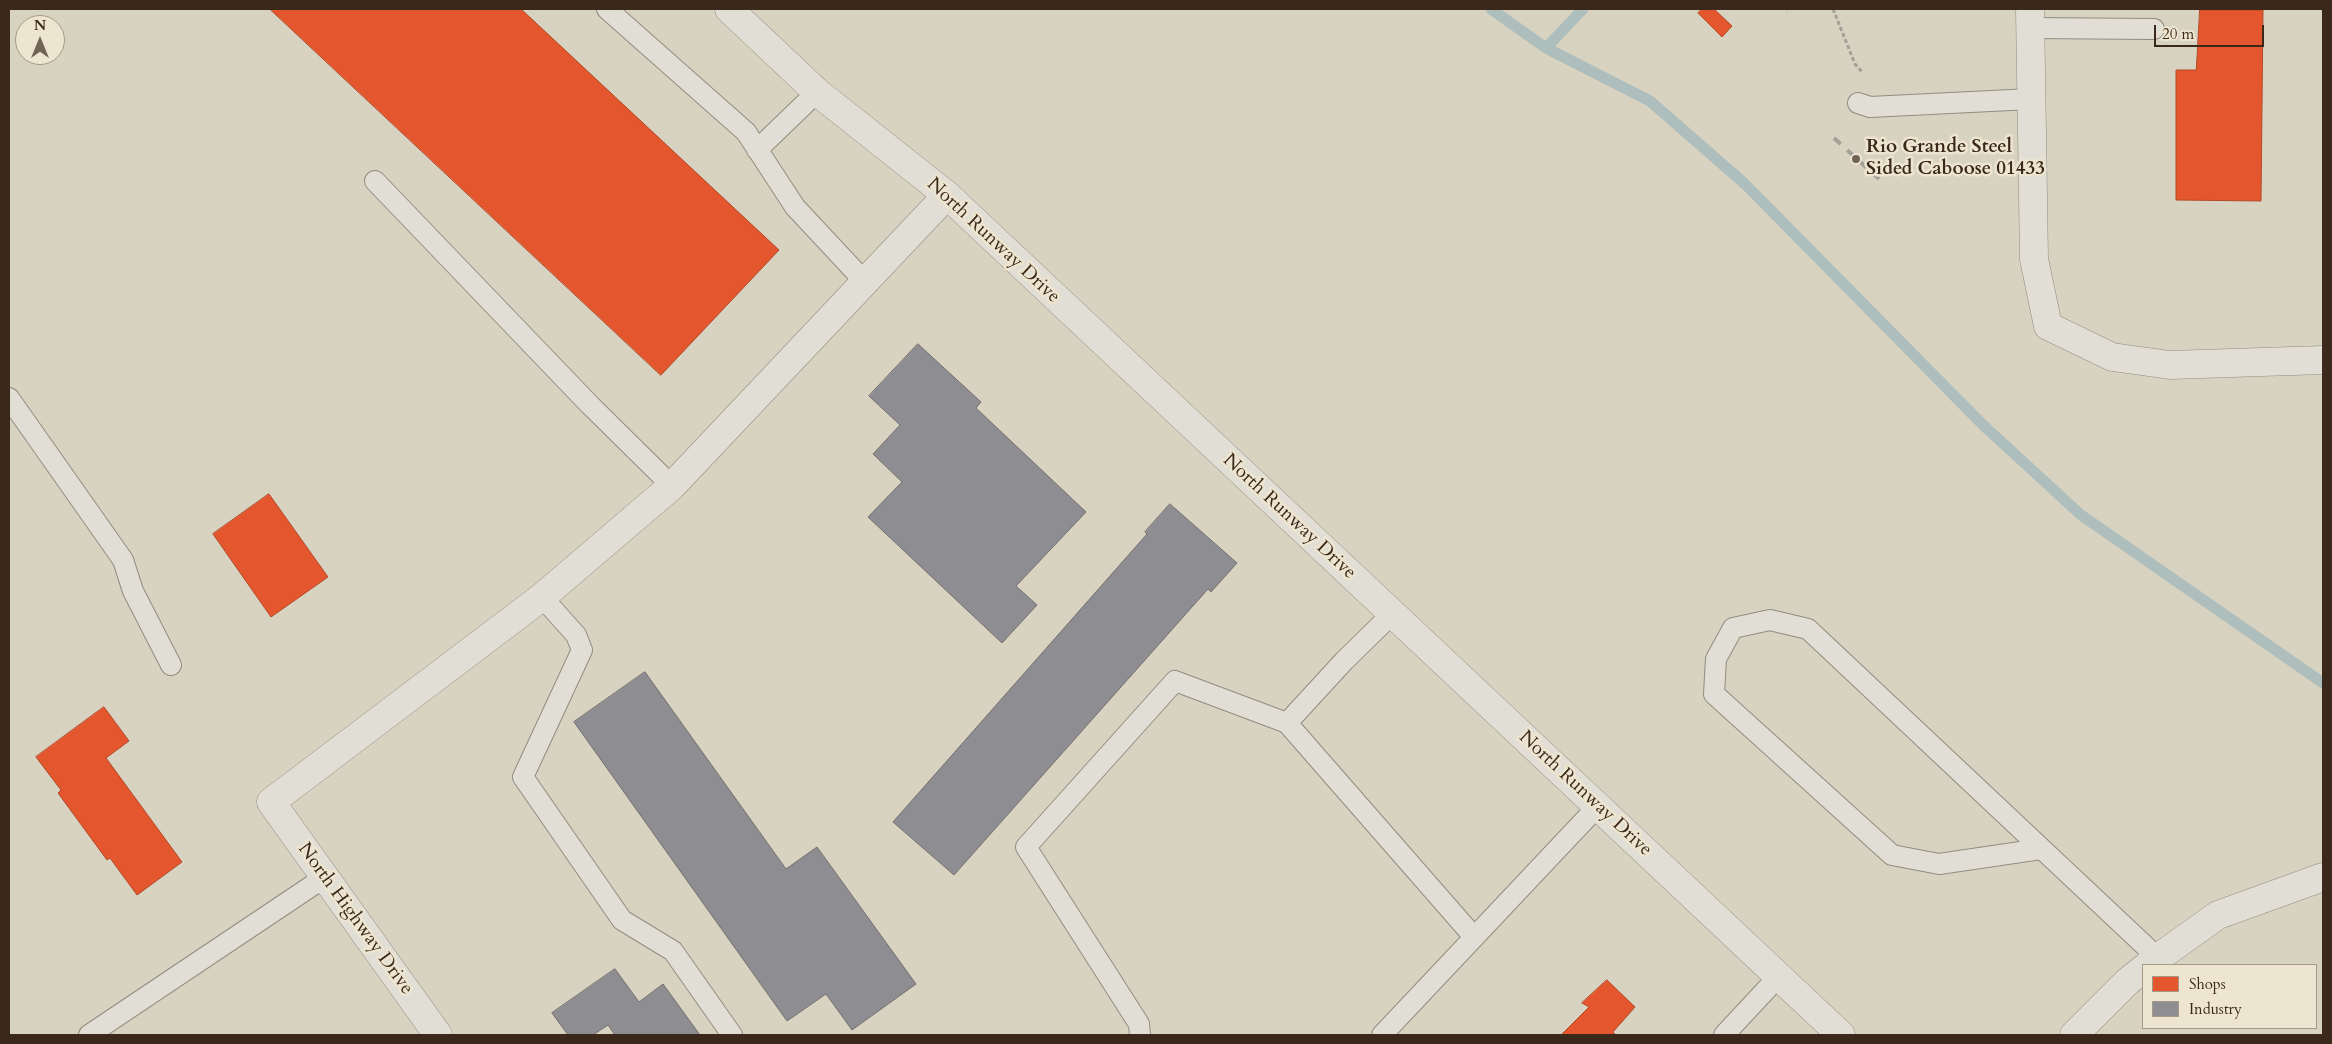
<!DOCTYPE html>
<style>
body{margin:0}
#map{position:relative;width:2332px;height:1044px;overflow:hidden;background:#d8d2c0;font-family:Cardo,serif}
canvas{display:block}
.frame{position:absolute;inset:0;border:10px solid #3a291b;pointer-events:none}
.legend{position:absolute;left:2142px;top:964px;width:175px;height:65px;box-sizing:border-box;background:#ede5cf;border:1px solid #a59a87;margin:0;padding:6px 9px;list-style:none;font-size:15px;color:#3a291b}
.legend li{display:flex;align-items:center;gap:10px;height:25px}
.legend b{width:25px;border:1px solid #a59a87}
.north{position:absolute;left:15px;top:15px;width:50px;height:50px;box-sizing:border-box;background:#ede5cf;border:1px solid #a59a87;border-radius:50%;rotate:0deg;font-size:14px;font-weight:700;line-height:20px;text-align:center;color:#3a291b}
.north::after{content:'';display:block;margin:auto;width:18px;height:22px;background:#716455;clip-path:polygon(50% 0,100% 100%,50% 72%,0 100%)}
.scale{position:absolute;left:2154px;top:25px;width:110px;height:22px;box-sizing:border-box;border:2px solid #3a291b;border-top:0;padding-left:6px;font-size:15px;line-height:18px;white-space:nowrap;color:#3a291b;-webkit-text-stroke:4px #ede5cf;paint-order:stroke}
</style>
<div id="map">
<canvas width="2332" height="1044"></canvas>
<div class="frame"></div>
<ul class="legend">
<li><b style="height:14px;background:#e4572e"></b>Shops</li>
<li><b style="height:14px;background:#8d8d92"></b>Industry</li>
</ul>
<div class="north">N</div>
<div class="scale">20 m</div>
</div>
<script>
const g = document.querySelector('canvas').getContext('2d');
g.lineJoin = 'round';
function fill(path, color) {
  g.fillStyle = color;
  g.fill(path, 'evenodd');
}
function strokePath(path, color, width, dash) {
  g.strokeStyle = color;
  g.lineWidth = width;
  g.lineCap = dash ? 'butt' : 'round';
  g.setLineDash(dash || []);
  g.stroke(path);
}
function write(font, color, halo, rows, align = 'center') {
  g.font = font + ' Cardo,serif';
  g.lineWidth = 5;
  g.setLineDash([]);
  g.textBaseline = 'middle';
  g.strokeStyle = halo;
  g.fillStyle = color;
  for (const [text, x, y, turn = 0] of rows) {
    g.save();
    g.translate(x, y);
    g.rotate((+turn || 0) * Math.PI / 180);
    g.textAlign = isNaN(turn) ? turn : align;
    if (halo) g.strokeText(text, 0, 0);
    g.fillText(text, 0, 0);
    g.restore();
  }
}
const shops = new Path2D(`
 M270 9H521L779 250 661 375Z
 M1702 9H1714L1732 26 1722 37 1698 13Z
 M2200 10H2263L2261 201 2176 200V70H2196Z
 M269 494 328 577 271 617 213 534Z
 M104 707 129 741 106 758 182 862 137 895 110 858 107 860 58 793 61 790 36 757Z
 M1607 980 1635 1007 1613 1032 1616 1035H1561L1589 1007 1582 1003Z`);
fill(shops, '#e4572e');
strokePath(shops, '#b14928', 1);
const industry = new Path2D(`
 M918 344 981 402 976 408 1086 512 1016 586 1037 605 1002 643 868 517 902 482 873 454 900 425 869 396Z
 M1170 504 1237 563 1211 592 1208 589 954 875 893 822 1147 534 1145 532Z
 M645 672 786 869 817 847 916 984 852 1030 826 994 787 1021 574 722Z
 M615 969 639 1002 663 984 700 1035H615L608 1025 593 1035H568L552 1013Z`);
fill(industry, '#8d8d92');
strokePath(industry, '#746f6e', 1);
strokePath(new Path2D(`
 M1491 9 1546 48 1650 101 1745 184 1983 425 2081 515 2323 683
 M1546 48 1583 9`), '#aebebc', 11);
const service = new Path2D(`
 M607 9 746 132 795 207 865 282
 M2030 28 2154 29
 M1858 103 1870 107 2031 99
 M757 150 817 92
 M375 181 589 404 672 486
 M9 398 123 560 133 591 171 665
 M542 597 576 635 582 650 523 777 622 920 673 951 732 1035
 M1287 723 1474 937
 M2041 849 1939 864 1892 855 1714 694 1716 659 1733 628 1770 620 1808 629 2158 958
 M89 1035 325 877
 M1140 1035 1139 1024 1026 847 1175 681 1287 723 1344 661 1392 614
 M1382 1035 1598 806
 M1724 1035 1779 976`);
const minor = new Path2D(`
 M2030 9 2034 259 2048 326 2112 357 2170 365 2323 360
 M2148 965 2218 915 2323 877
 M438 1035 271 802 542 597 672 486 947 195
 M2074 1035 2127 982 2143 969`);
const tertiary = new Path2D(`
 M729 9 817 92 947 195 1841 1035`);
strokePath(service, '#928c81', 22);
strokePath(minor, '#928c81', 29);
strokePath(tertiary, '#928c81', 29);
strokePath(new Path2D(`
 M1833 9 1855 64 1863 73
 M1786 10 1787 9`), '#a4a098', 3, [4, 2.5]);
strokePath(service, '#e1ded5', 20);
strokePath(minor, '#e1ded5', 28);
strokePath(tertiary, '#e1ded5', 28);
strokePath(new Path2D(`
 M1834 138 1879 179`), '#a4a098', 4, [9, 9]);
for (const [x, y, r, color] of [
 [1856,159,5,"#716455"]
]) {
  const dot = new Path2D();
  dot.arc(x, y, r, 0, 2 * Math.PI);
  g.fillStyle = color;
  g.fill(dot);
  strokePath(dot, '#ede5cf', 2);
}
write('bold 19px', '#3a291b', '#ede5cf', [
 ["Rio Grande Steel",1866,148],
 ["Sided Caboose 01433",1866,170]
], 'left');
write('19px', '#3a291b', '#ede5cf', [
 ["North Runway Drive",993,241,43],
 ["North Runway Drive",1289,517,43],
 ["North Runway Drive",1585,794,43],
 ["North Highway Drive",355,919,54]
]);
</script>
